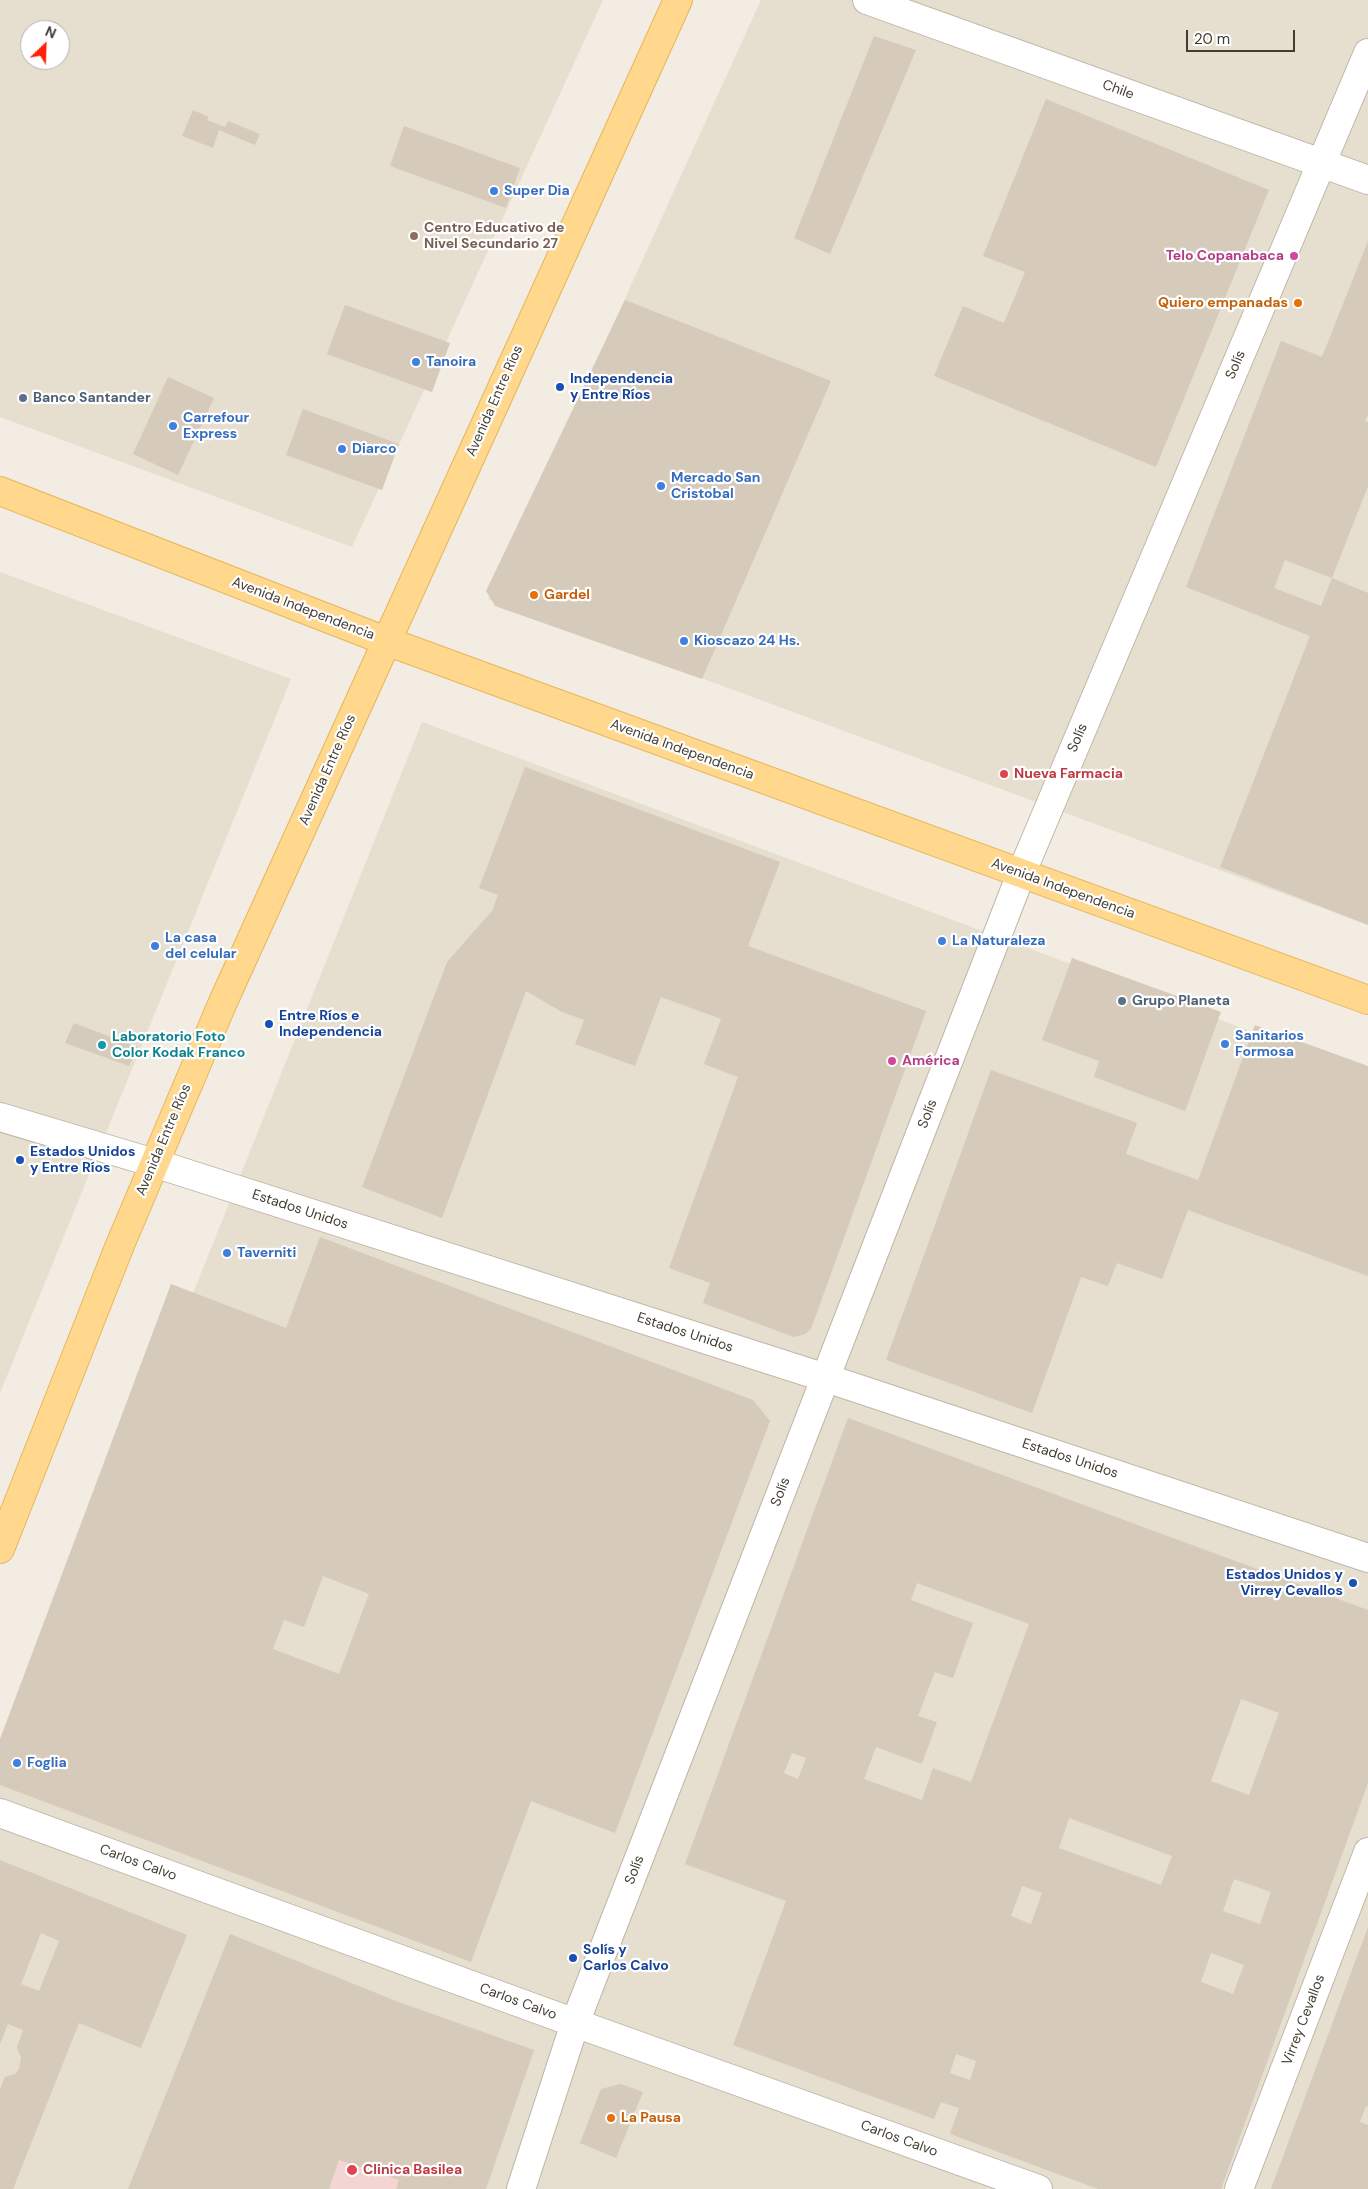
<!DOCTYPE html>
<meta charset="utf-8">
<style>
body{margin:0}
#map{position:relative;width:1368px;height:2189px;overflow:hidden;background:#f2ece2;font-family:"DM Sans",sans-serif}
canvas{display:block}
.north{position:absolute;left:20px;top:20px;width:50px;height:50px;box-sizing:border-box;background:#fff;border:1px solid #b4b1ad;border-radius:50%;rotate:24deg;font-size:14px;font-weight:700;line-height:20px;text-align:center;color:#433c32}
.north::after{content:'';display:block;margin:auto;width:18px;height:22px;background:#ff220b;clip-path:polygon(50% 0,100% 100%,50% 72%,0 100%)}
.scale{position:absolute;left:1186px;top:30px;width:109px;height:22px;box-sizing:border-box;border:2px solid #433c32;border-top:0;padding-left:6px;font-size:15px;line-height:18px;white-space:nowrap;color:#433c32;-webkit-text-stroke:4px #fff;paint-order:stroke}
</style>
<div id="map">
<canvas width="1368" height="2189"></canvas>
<div class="north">N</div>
<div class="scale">20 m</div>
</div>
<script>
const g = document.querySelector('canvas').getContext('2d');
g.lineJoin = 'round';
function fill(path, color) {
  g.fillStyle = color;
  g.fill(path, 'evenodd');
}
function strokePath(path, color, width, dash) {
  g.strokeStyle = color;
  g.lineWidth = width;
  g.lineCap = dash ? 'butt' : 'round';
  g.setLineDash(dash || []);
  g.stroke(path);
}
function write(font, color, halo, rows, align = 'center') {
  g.font = font + ' "DM Sans",sans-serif';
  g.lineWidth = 4.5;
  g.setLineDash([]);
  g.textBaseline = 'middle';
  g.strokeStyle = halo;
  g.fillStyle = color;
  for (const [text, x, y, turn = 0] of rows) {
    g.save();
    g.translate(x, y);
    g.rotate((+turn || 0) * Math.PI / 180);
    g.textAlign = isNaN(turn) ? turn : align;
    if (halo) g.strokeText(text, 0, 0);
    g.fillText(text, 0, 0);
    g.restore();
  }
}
fill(new Path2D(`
 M0 0H603L352 547 0 417ZM30 30H60V60H30Z
 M761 0H1368V925L488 599Z
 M0 572 291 679 0 1393Z
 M422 722 1368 1075V2189H0V1775Z`), '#e6decf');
fill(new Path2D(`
 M339 2160 425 2189H329Z`), '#f3d6d4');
fill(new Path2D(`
 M874 36 916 50 830 254 794 238Z
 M1046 99 1269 190 1156 467 934 376 963 306 1004 323 1025 272 983 256Z
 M193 110 209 117 207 120 225 127 228 121 260 134 255 145 219 130 213 148 182 136Z
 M404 126 520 168 506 208 390 166Z
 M1368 241V414L1365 421 1368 422V486L1332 578 1285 560 1274 588 1321 606 1332 578 1368 593V925L1220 867 1310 636 1186 587 1281 341 1322 357Z
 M625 300 831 381 702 679 495 606 486 591Z
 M345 305 450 343 432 392 327 354Z
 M168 377 214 398 178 475 133 454Z
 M303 409 399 444 382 490 286 455Z
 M525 767 780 862 748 946 926 1011 811 1329 805 1334 794 1337 703 1303 710 1283 669 1268 738 1077 704 1064 721 1019 661 997 635 1066 575 1044 584 1020 562 1012 526 991 442 1218 362 1187 447 962 492 911 498 895 479 888Z
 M1072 958 1221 1012 1185 1111 1094 1077 1099 1061 1042 1040Z
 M74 1023 138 1047 129 1066 65 1043Z
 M1255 1025 1368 1066V1276L1188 1210 1162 1279 1117 1263 1108 1286 1081 1277 1032 1413 886 1360 991 1070 1137 1123 1126 1154 1198 1180Z
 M320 1237 753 1400 770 1421 615 1833 531 1801 471 1962 0 1785V1739L171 1284 286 1328ZM323 1576 369 1594 339 1674 273 1649 284 1620 304 1627Z
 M848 1418 1368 1610V1783L1221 2189H1098L950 2134 959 2108 941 2102 934 2119 733 2045 786 1901 685 1864ZM917 1583 1029 1624 971 1782 933 1768 922 1800 864 1779 876 1747 922 1764 937 1722 918 1716 935 1672 953 1678 973 1623 911 1600ZM1241 1699 1279 1713 1249 1795 1211 1781ZM792 1753 806 1758 798 1779 784 1773ZM1069 1818 1172 1856 1161 1885 1059 1848ZM1234 1879 1271 1892 1260 1924 1223 1911ZM1022 1886 1042 1893 1031 1924 1011 1916ZM1211 1953 1244 1965 1233 1994 1201 1982ZM956 2054 976 2061 970 2080 950 2073Z
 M0 1860 187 1935 141 2048 79 2023 13 2189H0V2089L5 2077 15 2074 19 2069 21 2058 17 2048 23 2030 8 2024 0 2044ZM41 1933 59 1941 39 1991 21 1984Z
 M1368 1927V2107L1366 2106 1360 2122 1368 2125V2189H1271Z
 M230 1934 396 2001 534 2050 486 2189H396L399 2180 339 2160 329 2189H128Z
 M621 2084 643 2092 616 2158 580 2143 601 2089Z`), '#d6caba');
const minor = new Path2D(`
 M867 0 1368 180
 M0 1117 154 1163 826 1378 1368 1558
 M0 1813 575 2023 1038 2189
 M521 2189 575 2023 1021 874 1368 53
 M1239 2189 1368 1852`);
const major = new Path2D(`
 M0 491 386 641 1368 1000
 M0 1549 120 1245 223 1002 678 0`);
strokePath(minor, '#c0b6a7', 30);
strokePath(major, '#e7b55a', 30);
strokePath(minor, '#fff', 28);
strokePath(major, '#ffd88d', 28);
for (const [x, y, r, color] of [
 [494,191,5,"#3f7fe0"],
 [414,236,5,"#8d6e63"],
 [1294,256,5,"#d1479c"],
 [1298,303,5,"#e8710a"],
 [416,362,5,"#3f7fe0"],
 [560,387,5,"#1a4fb4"],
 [23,398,5,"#5c6f8a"],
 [173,426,5,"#3f7fe0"],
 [342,449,5,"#3f7fe0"],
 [661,486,5,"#3f7fe0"],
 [534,595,5,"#e8710a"],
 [684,641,5,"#3f7fe0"],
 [1004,774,5,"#e0444e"],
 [942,941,5,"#3f7fe0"],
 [155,946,5,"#3f7fe0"],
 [1122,1001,5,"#5c6f8a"],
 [269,1024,5,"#1a4fb4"],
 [1225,1044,5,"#3f7fe0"],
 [102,1045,5,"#0f9aa8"],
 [892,1061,5,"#d1479c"],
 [20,1160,5,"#1a4fb4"],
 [227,1253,5,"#3f7fe0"],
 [1353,1583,5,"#1a4fb4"],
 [17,1763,5,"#3f7fe0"],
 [573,1958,5,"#1a4fb4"],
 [611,2118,5,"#e8710a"],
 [352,2170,6,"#e0444e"]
]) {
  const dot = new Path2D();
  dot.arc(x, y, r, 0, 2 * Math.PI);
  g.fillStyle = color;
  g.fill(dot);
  strokePath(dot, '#fff', 2);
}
write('14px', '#433c32', '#fff', [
 ["Chile",1118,90,20],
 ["Solís",1236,365,-67],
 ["Avenida Entre Ríos",495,401,-66],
 ["Avenida Independencia",303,609,21],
 ["Solís",1078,738,-67],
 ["Avenida Independencia",682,750,20],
 ["Avenida Entre Ríos",328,770,-66],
 ["Avenida Independencia",1063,889,20],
 ["Solís",928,1114,-69],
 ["Avenida Entre Ríos",164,1140,-67],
 ["Estados Unidos",300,1210,18],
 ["Estados Unidos",685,1333,18],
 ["Estados Unidos",1070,1459,18],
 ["Solís",781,1492,-69],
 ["Carlos Calvo",138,1863,20],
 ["Solís",635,1870,-69],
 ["Carlos Calvo",518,2002,20],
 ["Virrey Cevallos",1304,2020,-69],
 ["Carlos Calvo",899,2139,20]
]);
write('bold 14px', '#366cbe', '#fff', [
 ["Super Dia",504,191],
 ["Tanoira",426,362],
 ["Carrefour",183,418],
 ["Express",183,434],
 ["Diarco",352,449],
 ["Mercado San",671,478],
 ["Cristobal",671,494],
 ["Kioscazo 24 Hs.",694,641],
 ["La casa",165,938],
 ["del celular",165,954],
 ["La Naturaleza",952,941],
 ["Sanitarios",1235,1036],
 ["Formosa",1235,1052],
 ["Taverniti",237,1253],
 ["Foglia",27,1763]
], 'left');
write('bold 14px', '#785e54', '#fff', [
 ["Centro Educativo de",424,228],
 ["Nivel Secundario 27",424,244]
], 'left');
write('bold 14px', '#b23c85', '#fff', [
 ["Telo Copanabaca",1284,256],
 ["América",902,1061,"left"]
], 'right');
write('bold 14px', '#c56008', '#fff', [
 ["Quiero empanadas",1288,303,"right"],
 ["Gardel",544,595],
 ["La Pausa",621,2118]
], 'left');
write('bold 14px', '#164399', '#fff', [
 ["Independencia",570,379],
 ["y Entre Ríos",570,395],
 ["Entre Ríos e",279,1016],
 ["Independencia",279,1032],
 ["Estados Unidos",30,1152],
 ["y Entre Ríos",30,1168],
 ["Estados Unidos y",1343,1575,"right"],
 ["Virrey Cevallos",1343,1591,"right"],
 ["Solís y",583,1950],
 ["Carlos Calvo",583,1966]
], 'left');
write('bold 14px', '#4e5e75', '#fff', [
 ["Banco Santander",33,398],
 ["Grupo Planeta",1132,1001]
], 'left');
write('bold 14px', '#be3a42', '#fff', [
 ["Nueva Farmacia",1014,774],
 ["Clinica Basilea",363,2170]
], 'left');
write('bold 14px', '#0d838f', '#fff', [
 ["Laboratorio Foto",112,1037],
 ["Color Kodak Franco",112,1053]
], 'left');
</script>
